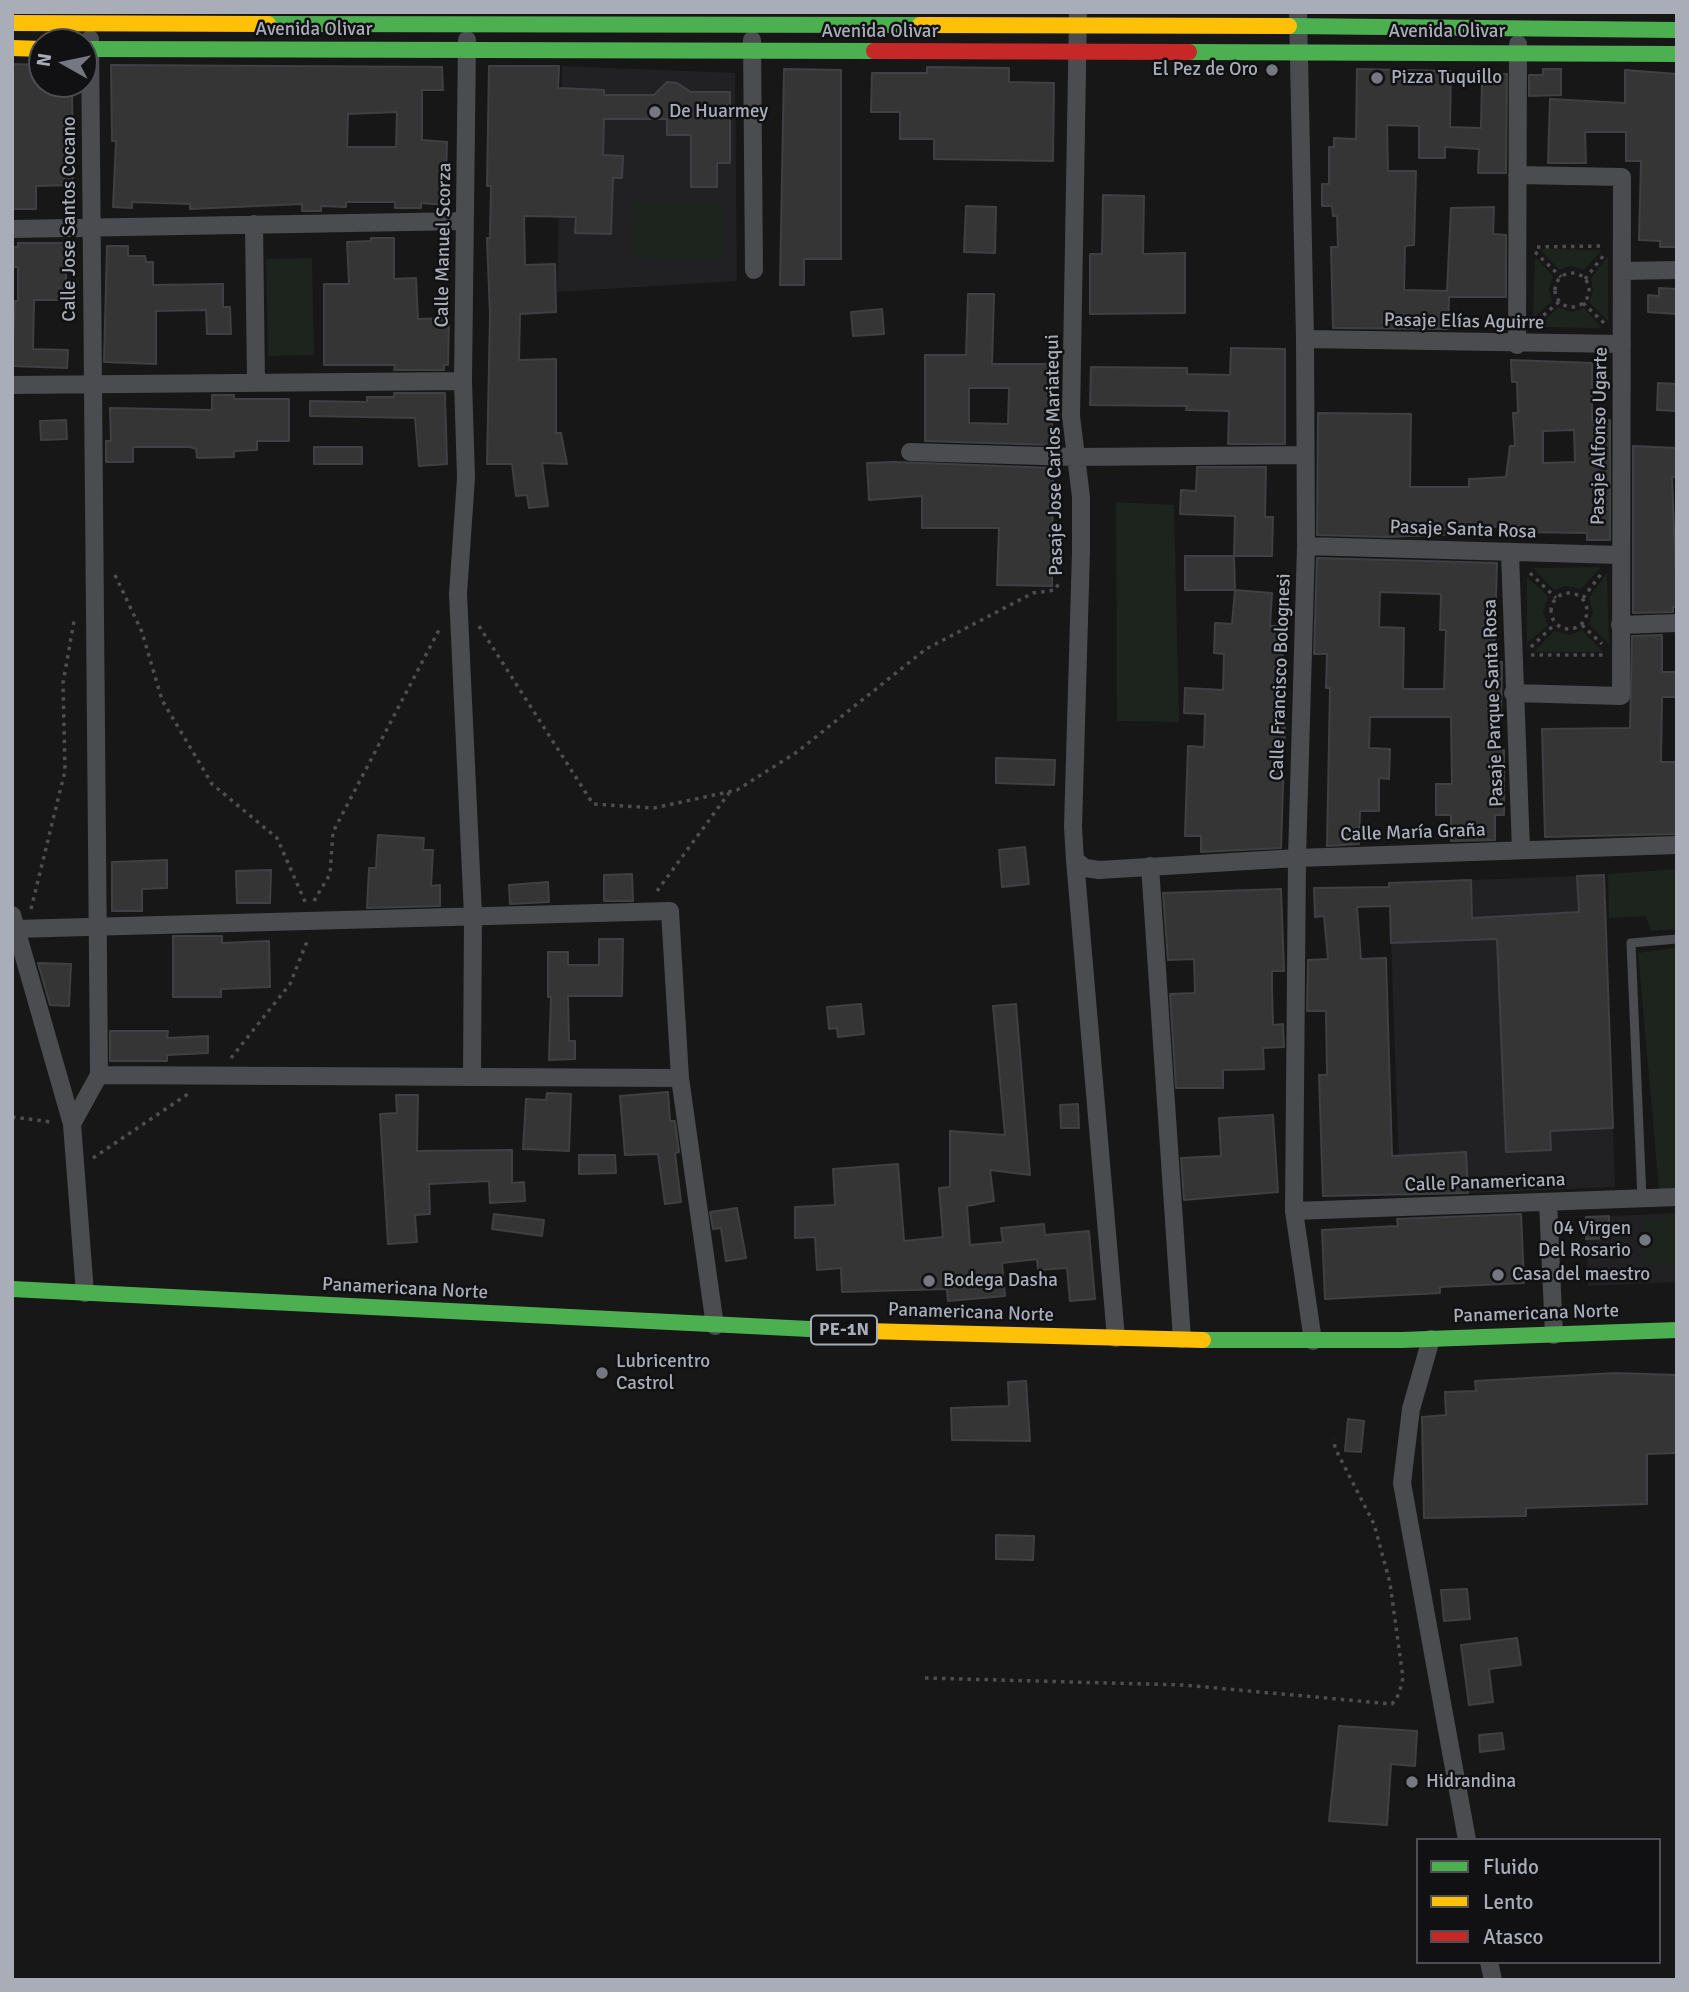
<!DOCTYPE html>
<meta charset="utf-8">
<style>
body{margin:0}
#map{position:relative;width:1689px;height:1992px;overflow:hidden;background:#171717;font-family:Signika,sans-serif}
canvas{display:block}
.frame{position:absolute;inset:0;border:14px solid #a8adb8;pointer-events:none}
.legend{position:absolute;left:1416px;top:1838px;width:245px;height:126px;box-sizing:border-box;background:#111113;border:2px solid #4d4f55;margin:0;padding:9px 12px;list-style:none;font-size:21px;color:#a8adb8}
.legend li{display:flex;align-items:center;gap:14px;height:35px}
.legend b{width:35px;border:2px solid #4d4f55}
.north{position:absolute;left:28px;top:28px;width:70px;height:70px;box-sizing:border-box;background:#111113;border:2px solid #4d4f55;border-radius:50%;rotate:279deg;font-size:19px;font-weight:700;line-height:28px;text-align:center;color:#a8adb8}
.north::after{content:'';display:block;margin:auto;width:24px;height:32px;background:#757880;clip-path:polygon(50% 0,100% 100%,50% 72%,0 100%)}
</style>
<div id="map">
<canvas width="1689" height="1992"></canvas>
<div class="frame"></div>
<ul class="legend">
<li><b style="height:9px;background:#4caf50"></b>Fluido</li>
<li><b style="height:9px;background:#ffc107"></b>Lento</li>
<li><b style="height:9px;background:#c62828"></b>Atasco</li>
</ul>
<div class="north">N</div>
</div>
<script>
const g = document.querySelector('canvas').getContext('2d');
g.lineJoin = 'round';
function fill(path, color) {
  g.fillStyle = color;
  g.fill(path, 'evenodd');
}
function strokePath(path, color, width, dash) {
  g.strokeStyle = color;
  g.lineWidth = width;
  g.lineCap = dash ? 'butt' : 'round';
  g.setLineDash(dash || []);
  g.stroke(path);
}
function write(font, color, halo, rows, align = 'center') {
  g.font = font + ' Signika,sans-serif';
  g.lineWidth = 5;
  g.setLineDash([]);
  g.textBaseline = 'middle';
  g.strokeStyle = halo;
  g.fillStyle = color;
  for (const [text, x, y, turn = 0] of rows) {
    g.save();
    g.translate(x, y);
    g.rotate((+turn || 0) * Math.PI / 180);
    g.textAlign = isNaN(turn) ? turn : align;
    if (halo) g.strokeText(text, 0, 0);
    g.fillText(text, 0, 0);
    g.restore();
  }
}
fill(new Path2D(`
 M562 66 735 73 737 281 557 292Z
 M1604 875 1615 1187 1400 1196 1389 883Z
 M1677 1213V1282L1588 1286 1586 1217Z`), '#212123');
fill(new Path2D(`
 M634 201 724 203 723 259 632 257Z
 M1540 249 1602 250 1584 270 1570 266 1559 270Z
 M1608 256V321L1589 302 1593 291 1591 278Z
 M1535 257 1553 276 1549 290 1552 302 1533 318Z
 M312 258 314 355 268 356 266 259Z
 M1558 307 1572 312 1584 308 1602 328 1539 327Z
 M1116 502 1174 505 1179 722 1117 721Z
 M1601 567 1581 589 1566 586 1554 590 1533 568Z
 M1607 573 1609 644 1589 624 1593 612 1589 598Z
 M1527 577 1548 596 1543 612 1548 625 1527 643Z
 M1582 630 1603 652H1534L1554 631 1570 635Z
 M1677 869V929L1651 931 1646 916 1609 918 1608 874Z
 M1677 947V1189H1659L1638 953Z
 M1677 1219V1263L1646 1265 1644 1220Z`), '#1d241e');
const building = new Path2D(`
 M12 64 42 65V84H72L73 185 36 186V209H12Z
 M111 65 442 67 443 90H422V140L447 142 445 205 421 203V208H395V202H346V207L321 206V211H302V204L190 209V204L132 202V208L113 207 116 141H112ZM397 112 396 147H347L348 114Z
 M489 66H559L558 88 604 90V95H654L667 82 677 83 691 92H730V163H717V187H691V135H667V119H604L603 155 623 156 622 178H613L611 234 575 233 576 217 524 216 525 265 555 264 556 312 520 314 519 360 556 359V433H561L567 464 542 463 548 506 529 508 527 495 516 496 512 464H487L490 315 487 238H490L491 186H487Z
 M927 67 1009 68V82L1054 83 1053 161 934 159V139H900V112H871L872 73H927Z
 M784 69 841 70V259H804V285H780Z
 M1357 69 1451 71 1450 127 1481 128 1482 79H1496V74H1507L1506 173H1478L1479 149 1445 147V158H1419V126L1387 125 1388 171H1416L1414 245 1405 246 1404 290 1447 291 1451 208 1494 207 1493 234 1506 235V297H1449L1448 329 1333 328 1331 247H1338L1337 216H1333L1332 206H1322V184H1329V147H1334V138L1356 139Z
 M1543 69H1561V95L1529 96V75H1543Z
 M1625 70 1677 74V247H1660V241L1639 240 1641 161H1626V132H1585L1586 163H1548L1550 99 1625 103Z
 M1103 195 1144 196 1143 254 1185 253V313L1090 314V254H1102Z
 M966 206 996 207 995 253 964 252Z
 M371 238H394V279L416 278 418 319 449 318 448 365H444V370H394L395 365H324V284H349L347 242 371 241Z
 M18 243H66V300H34L33 349 68 350 67 368 12 366 15 301H18V267H12V247H18Z
 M107 246H128V256H145L146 262H153V285L223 284V307H230L231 334H207L206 310 156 311V364L104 362Z
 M1659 288 1677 289V314L1648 312V295L1659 296Z
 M968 294H994L992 364H1052V445L925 441V355H966ZM969 388H1009L1008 424 969 423Z
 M882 309 884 334 853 336 851 312Z
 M1231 348 1285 349V444H1228L1229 411 1186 410 1187 406 1090 405 1091 367 1187 368V374L1230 375Z
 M1511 360 1592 363V420H1610V540H1587V533L1523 532V526L1487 527V533L1387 537 1317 535 1318 413 1411 414 1410 487H1469V479L1506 477 1510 446H1515L1513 413H1518L1517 382H1512ZM1574 430 1575 462 1543 463V431Z
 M1658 383 1677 384V411L1657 410Z
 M394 393H445L447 464 419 466 415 418 310 416V401L367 402V397H394Z
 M212 395H234V399H289V441H257V450L234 451V457L197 458 196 449 190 447H133V462H106V441H111L110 408 212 410Z
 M66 420 67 439 41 440 40 421Z
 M1633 446 1677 448V477H1672L1677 607H1673V612L1633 613Z
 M314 447H362V464H314Z
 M894 462 1053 468 1052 586 997 585 999 528H922V496L869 500 867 463Z
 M1197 467H1266L1265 517H1273L1272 556H1234L1235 516 1180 514 1181 490 1196 491Z
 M1185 556H1234L1235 590H1185Z
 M1317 558 1497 563 1494 662H1502L1501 718H1489V750H1504V815H1495V840L1451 841V815H1436V784H1452L1451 717H1370L1369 748 1390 749 1389 779 1379 778V811H1360L1359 844 1327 846 1330 688H1326L1327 654H1314ZM1380 592 1441 594 1440 630H1446L1444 689H1403L1404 628 1379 627Z
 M1235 590 1272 593 1270 626H1284L1281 691H1286L1281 848 1201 852V836H1185L1188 746 1204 747 1205 714 1184 713 1185 688 1223 690 1224 654 1214 653 1215 623 1232 624Z
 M1662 635V672H1677V697H1662L1661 762H1677V834L1545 837 1542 729 1630 728 1632 636Z
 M996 758 1055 760 1054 785 996 783Z
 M378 835 424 838 423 850H433L431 886 440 885V906L367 908 369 868H376Z
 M1025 847 1029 884 1002 887 999 850Z
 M167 860V888L142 889V911H112V862Z
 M271 870 270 903H237L236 871Z
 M632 874 633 901H604V875Z
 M1604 875 1613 1128 1550 1131 1551 1150 1506 1152 1497 939 1391 943 1390 906 1357 907 1361 959 1386 958 1392 1156 1466 1152 1468 1193 1323 1196 1319 1075H1327L1326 1011H1307L1308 960 1328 959 1324 916 1315 917 1314 888 1389 887V883L1471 880 1472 918 1579 912 1577 876Z
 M548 882 549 902 510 904 509 885Z
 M1281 889 1284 971H1272V990L1273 1025 1283 1024 1284 1047 1263 1048 1264 1069 1223 1070V1088H1176L1170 994 1195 993 1194 959 1168 960 1163 893Z
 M173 936H222V943L269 941 270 987 221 989V997H173Z
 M599 939H623L622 996H568L569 1041H575V1059L549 1060 551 997H548V952H568V965H599Z
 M38 963 71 964 69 1006 50 1005Z
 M861 1004 864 1034 838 1037 837 1028 829 1029 827 1007Z
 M1016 1004 1030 1175 990 1170 994 1201 967 1206 970 1245 1003 1242 1001 1228 1044 1224 1045 1235 1089 1231 1095 1299 1070 1301 1067 1268 1038 1270 1037 1259 1002 1263 1005 1296 948 1301 947 1289 842 1292 841 1268 817 1270 815 1237 795 1238V1207L835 1205 833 1169 898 1164 904 1241 943 1237 939 1188 950 1187V1131L1005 1135 993 1006Z
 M110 1031H168L167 1038 208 1036V1053L167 1055V1061H110Z
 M668 1092 670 1121H675L679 1152 675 1153 681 1202 665 1204 658 1154 625 1155 620 1096Z
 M547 1093 571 1094 569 1151 523 1149 526 1099 546 1100Z
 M396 1095H418L417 1151 512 1150V1183L524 1182 525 1201 490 1203 489 1181 429 1184 430 1214 415 1215 417 1242 388 1244 380 1114 397 1113Z
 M1078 1104 1079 1128H1061L1060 1105Z
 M1273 1115 1278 1192 1184 1200 1181 1158 1221 1156 1219 1118Z
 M579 1155H615L616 1173 579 1174Z
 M737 1208 746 1258 726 1261 721 1228 713 1229 710 1212Z
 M494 1214 544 1220 542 1236 492 1229Z
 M1521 1214 1524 1283 1440 1287V1293L1325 1299 1322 1230 1398 1226 1397 1219Z
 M1609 1216V1238L1586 1239V1217Z
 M1615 1373 1677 1375V1453L1647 1454V1504L1526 1508V1516L1424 1518 1422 1417 1446 1415 1445 1392 1476 1391 1475 1381Z
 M1026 1381 1030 1441 952 1440 951 1408 1009 1406 1008 1382Z
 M1348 1419 1364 1421 1361 1452 1345 1451Z
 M996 1535 1034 1536 1033 1560 996 1559Z
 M1467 1589 1470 1619 1444 1621 1441 1590Z
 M1517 1638 1521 1665 1489 1669 1493 1702 1469 1705 1461 1645Z
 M1339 1726 1417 1731 1415 1766 1391 1764 1387 1825 1329 1821Z
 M1502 1733 1504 1749 1480 1752 1479 1735Z`);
fill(building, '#353536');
strokePath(building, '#3f4043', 2);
strokePath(new Path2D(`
 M1537 247 1602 246
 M1535 252 1561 277
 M1555 290a17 17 0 1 1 34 0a17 17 0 1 1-34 0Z
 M1585 279 1604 255
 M1583 303 1604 323
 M1537 321 1560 301
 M1530 573 1556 598
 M115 575 142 632 162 700 212 784 277 838 306 904
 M1551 611a18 18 0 1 1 36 0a18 18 0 1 1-36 0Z
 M1583 598 1601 574
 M1582 625 1602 644
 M479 626 593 804 654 808 737 790 797 752 926 649 1033 593 1055 590 1060 581
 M1531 647 1555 624
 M1531 655H1604
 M657 891 729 793
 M314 901 330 874 333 832 440 628
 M31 909 65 771 63 683 74 621
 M231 1058 290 984 308 939
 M12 1117 52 1122
 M93 1158 188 1094
 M925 1678 1183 1685 1392 1704 1399 1694 1403 1678 1390 1583 1374 1524 1335 1448 1334 1439`), '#4d4e52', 3.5, [3.5, 5]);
strokePath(new Path2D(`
 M1642 1199 1631 943 1677 939`), '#4b4c50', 9);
strokePath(new Path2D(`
 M1078 12 1071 416 1081 497V551L1073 827 1075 860 1085 868 1099 870 1297 858 1677 845
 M1298 12 1305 339 1306 546 1297 858 1294 1211 1313 1341
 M90 39 99 1075
 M467 40 463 381 466 478 458 594 473 915 472 1077
 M752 40 754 270
 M254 224 256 383
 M12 229 465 221
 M1622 271 1677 270
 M1305 339 1622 344
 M1517 345 1518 44
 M12 385 463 381
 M910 452 1076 457 1305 455
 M1306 546 1619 555
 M1510 554 1521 850
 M1620 625 1677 623
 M1513 693 1621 696 1622 177 1517 175
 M1075 860 1116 1338
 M1150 866 1182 1339
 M12 915 72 1124 85 1293
 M15 929 670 911 680 1078 715 1326
 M72 1124 99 1075 680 1078
 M1548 1202 1554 1335
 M1294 1211 1677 1197
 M1431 1339 1411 1409 1402 1483 1467 1840
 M1489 1962 1493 1980`), '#4b4c50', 18);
strokePath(new Path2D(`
 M268 24 920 25
 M1289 26 1677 30
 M84 49 874 51
 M1189 52 1677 54
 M12 1289 829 1330
 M1203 1340H1401L1677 1330`), '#4caf50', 16);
strokePath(new Path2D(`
 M12 23 268 24
 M920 25 1289 26
 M12 48 42 49
 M829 1330 1203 1340`), '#ffc107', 16);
strokePath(new Path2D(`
 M874 51 1189 52`), '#c62828', 16);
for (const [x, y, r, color] of [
 [1272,70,7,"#757880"],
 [1377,78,7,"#757880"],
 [655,112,7,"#757880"],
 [1645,1240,7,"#757880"],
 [1498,1275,7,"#757880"],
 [929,1281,7,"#757880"],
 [602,1373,7,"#757880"],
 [1412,1782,7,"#757880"]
]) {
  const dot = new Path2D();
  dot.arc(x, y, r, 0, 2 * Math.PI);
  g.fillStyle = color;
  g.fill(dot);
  strokePath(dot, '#111113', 2.5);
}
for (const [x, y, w] of [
 [844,1330,66]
]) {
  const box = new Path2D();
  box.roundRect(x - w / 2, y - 14.5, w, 29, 5);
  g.fillStyle = '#111113';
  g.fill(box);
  strokePath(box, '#a8adb8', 2);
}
write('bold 18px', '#a8adb8', null, [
 ["PE-1N",844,1330]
]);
write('19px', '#a8adb8', '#111113', [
 ["Avenida Olivar",314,30],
 ["Avenida Olivar",880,32],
 ["Avenida Olivar",1447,32],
 ["Calle Jose Santos Cocano",70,219,-90],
 ["Calle Manuel Scorza",444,245,-89],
 ["Pasaje Elías Aguirre",1464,322,1],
 ["Pasaje Alfonso Ugarte",1600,436,-89],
 ["Pasaje Jose Carlos Mariatequi",1055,455,-91],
 ["Pasaje Santa Rosa",1463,530,2],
 ["Calle Francisco Bolognesi",1281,677,-88],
 ["Pasaje Parque Santa Rosa",1494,703,-92],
 ["Calle María Graña",1413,833,-2],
 ["Calle Panamericana",1485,1183,-2],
 ["Panamericana Norte",405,1289,3],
 ["Panamericana Norte",971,1313,2],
 ["Panamericana Norte",1536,1314,-2]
]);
write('19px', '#a8adb8', '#111113', [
 ["El Pez de Oro",1258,70,"right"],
 ["Pizza Tuquillo",1391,78],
 ["De Huarmey",669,112],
 ["04 Virgen",1631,1229,"right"],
 ["Del Rosario",1631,1251,"right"],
 ["Casa del maestro",1512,1275],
 ["Bodega Dasha",943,1281],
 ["Lubricentro",616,1362],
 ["Castrol",616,1384],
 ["Hidrandina",1426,1782]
], 'left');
</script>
